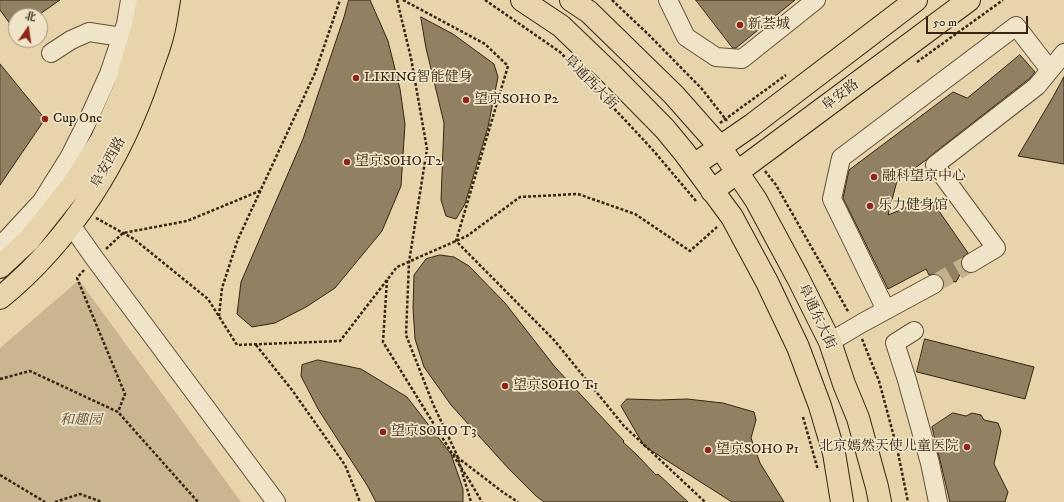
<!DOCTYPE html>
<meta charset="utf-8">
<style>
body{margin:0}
#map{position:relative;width:1064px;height:502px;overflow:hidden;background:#e7d4ab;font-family:"IM FELL DW Pica","Noto Serif SC",serif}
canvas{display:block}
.north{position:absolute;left:8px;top:8px;width:40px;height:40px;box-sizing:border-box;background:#efe3c8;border:1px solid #a5977f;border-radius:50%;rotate:13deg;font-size:11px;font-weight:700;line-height:16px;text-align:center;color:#352512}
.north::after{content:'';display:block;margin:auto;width:14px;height:18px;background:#8f2418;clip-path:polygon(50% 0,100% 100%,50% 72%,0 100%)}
.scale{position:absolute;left:926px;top:16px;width:102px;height:18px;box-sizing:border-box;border:2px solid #352512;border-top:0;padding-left:5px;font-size:12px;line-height:14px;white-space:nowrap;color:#352512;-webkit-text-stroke:3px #efe3c8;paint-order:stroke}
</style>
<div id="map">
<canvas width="1064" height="502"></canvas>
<div class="north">北</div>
<div class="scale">50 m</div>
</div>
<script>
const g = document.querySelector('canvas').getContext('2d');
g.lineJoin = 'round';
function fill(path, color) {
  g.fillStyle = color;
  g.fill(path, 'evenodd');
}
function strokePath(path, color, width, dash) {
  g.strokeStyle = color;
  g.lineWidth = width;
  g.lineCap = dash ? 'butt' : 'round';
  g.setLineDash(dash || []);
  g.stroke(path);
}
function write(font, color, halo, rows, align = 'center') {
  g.font = font + ' "IM FELL DW Pica","Noto Serif SC",serif';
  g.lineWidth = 3.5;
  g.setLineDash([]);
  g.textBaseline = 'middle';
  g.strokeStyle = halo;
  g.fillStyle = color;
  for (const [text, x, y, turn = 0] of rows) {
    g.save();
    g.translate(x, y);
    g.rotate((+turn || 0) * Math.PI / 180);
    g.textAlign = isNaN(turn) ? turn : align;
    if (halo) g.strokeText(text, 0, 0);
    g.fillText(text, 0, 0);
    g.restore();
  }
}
fill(new Path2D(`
 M79 280 241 502H0V348Z`), '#c9b691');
const building = new Path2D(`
 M0 0H60L37 16H16V32L0 10Z
 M349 0H370L388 41 400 89 405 124 401 186 382 231 335 288 306 307 275 323 252 327 237 314 241 282 303 139 344 17Z
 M696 0H795L736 48H733Z
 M421 17 453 34 494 64 498 77 488 127 465 204 456 219 446 216 441 200 444 123 426 48Z
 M1020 55 1035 72 1030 78 929 157 926 160 897 181 888 215 930 198 968 253 962 258 961 264 963 269 956 282 944 280 940 275 935 274 929 275 926 269 888 289 843 198 849 170 953 92 967 98Z
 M0 64 45 119 0 185Z
 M1064 77V164L1018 156 1053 97Z
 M440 255 454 257 469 266 505 303 555 367 624 441 623 442 636 454 656 475 658 474 688 502H544L536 496 508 468 451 405 424 367 415 339 413 308 414 275 426 259Z
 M925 339 1034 367 1025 399 917 372Z
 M318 360 361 369 407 397 451 454 463 489V502H376L367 485 318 409 301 376 302 365Z
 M627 399 659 400 687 399 723 403 754 412 756 420 751 438 760 463 784 502H732L644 446 621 406Z
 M953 413 966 416 972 413 981 415 984 420 998 423 1001 431 994 464 1008 492 1005 502H950L932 427Z`);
fill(building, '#928062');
strokePath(building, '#352512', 1);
strokePath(new Path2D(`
 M934 284 971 263`), '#c3b18c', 18, [18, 9]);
const minor = new Path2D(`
 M668 0 686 37 716 57 742 59 816 0
 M51 53 71 40 89 32 122 37
 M71 225 95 259 276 502
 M0 245 7 239 42 201 70 156 89 118 109 74 126 24 130 0
 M971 263 996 248 935 165 1037 86 1064 53
 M886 310 832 199 841 158 1016 26 1050 70
 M914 331 895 343 907 380 930 463 938 502
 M830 342 862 323 934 284`);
const major = new Path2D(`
 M522 0 561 26 610 73 665 129 684 152 732 217 767 282 798 347 820 406 834 453 842 502
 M571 0 589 12 674 95 720 147 756 200 798 278 830 342 844 384 858 418 877 487 880 502
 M694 165 752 125 916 0
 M712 191 969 0
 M0 267 29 240 75 182 102 139 125 87 143 26 148 0
 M0 298C71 240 121 160 150 73 154 60 160 47 163 33 166 22 167 11 169 0`);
strokePath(minor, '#625138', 20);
strokePath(major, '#352512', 24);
strokePath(new Path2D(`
 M397 0 411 58 427 149 409 262 406 335 433 404 457 455 471 502
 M403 0 485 44 508 66 456 241 554 340 624 426 705 502
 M485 0 560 52 625 120 652 149 696 201
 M612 0 649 35 702 89 727 121
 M917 62 1003 0
 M720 123 786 75
 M765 171 776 185 849 313
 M96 218 134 239 208 299 237 345 340 341 397 267 467 236 520 197 578 194 635 214 690 251 717 227
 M106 249 123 233 187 221 262 190
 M84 270 77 278 125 394 118 412
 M387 280 383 342 453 455
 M219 316 222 288 238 239 315 73 340 0
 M862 339 879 381 897 448 908 502
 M256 345 292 390 345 465 360 502
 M0 379 30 371 118 412 198 502
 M803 417 818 470
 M453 454 504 493 518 502
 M0 475 45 502
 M469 480 482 502
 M55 502 80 494 102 502`), '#352512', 2.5, [3, 2]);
strokePath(minor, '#efe3c8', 18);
strokePath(major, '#e7d4ab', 22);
strokePath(new Path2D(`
 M453 455 469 480`), '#352512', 2.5, [3, 2]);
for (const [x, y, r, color] of [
 [740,25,4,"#8f2418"],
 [356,78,4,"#8f2418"],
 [466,100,4,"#8f2418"],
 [45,119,4,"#8f2418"],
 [347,162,4,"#8f2418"],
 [874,177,4,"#8f2418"],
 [870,206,4,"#8f2418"],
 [505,386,4,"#8f2418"],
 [383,432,4,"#8f2418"],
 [967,447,4,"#8f2418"],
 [708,450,4,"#8f2418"]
]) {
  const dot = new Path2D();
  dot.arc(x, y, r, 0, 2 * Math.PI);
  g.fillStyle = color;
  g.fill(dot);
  strokePath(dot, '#efe3c8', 1.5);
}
write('14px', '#352512', '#efe3c8', [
 ["新荟城",748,25],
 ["LIKING智能健身",364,78],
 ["望京SOHO P2",474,100],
 ["Cup One",53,119],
 ["望京SOHO T2",355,162],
 ["融科望京中心",882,177],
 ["乐力健身馆",878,206],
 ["望京SOHO T1",513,386],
 ["望京SOHO T3",391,432],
 ["北京嫣然天使儿童医院",959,447,"right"],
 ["望京SOHO P1",716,450]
], 'left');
write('14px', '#352512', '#efe3c8', [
 ["阜通西大街",590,83,46],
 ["阜安路",841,96,-37],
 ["阜安西路",109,163,-61],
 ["阜通东大街",816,317,65]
]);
write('italic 14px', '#5a4932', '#efe3c8', [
 ["和趣园",81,421]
]);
</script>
